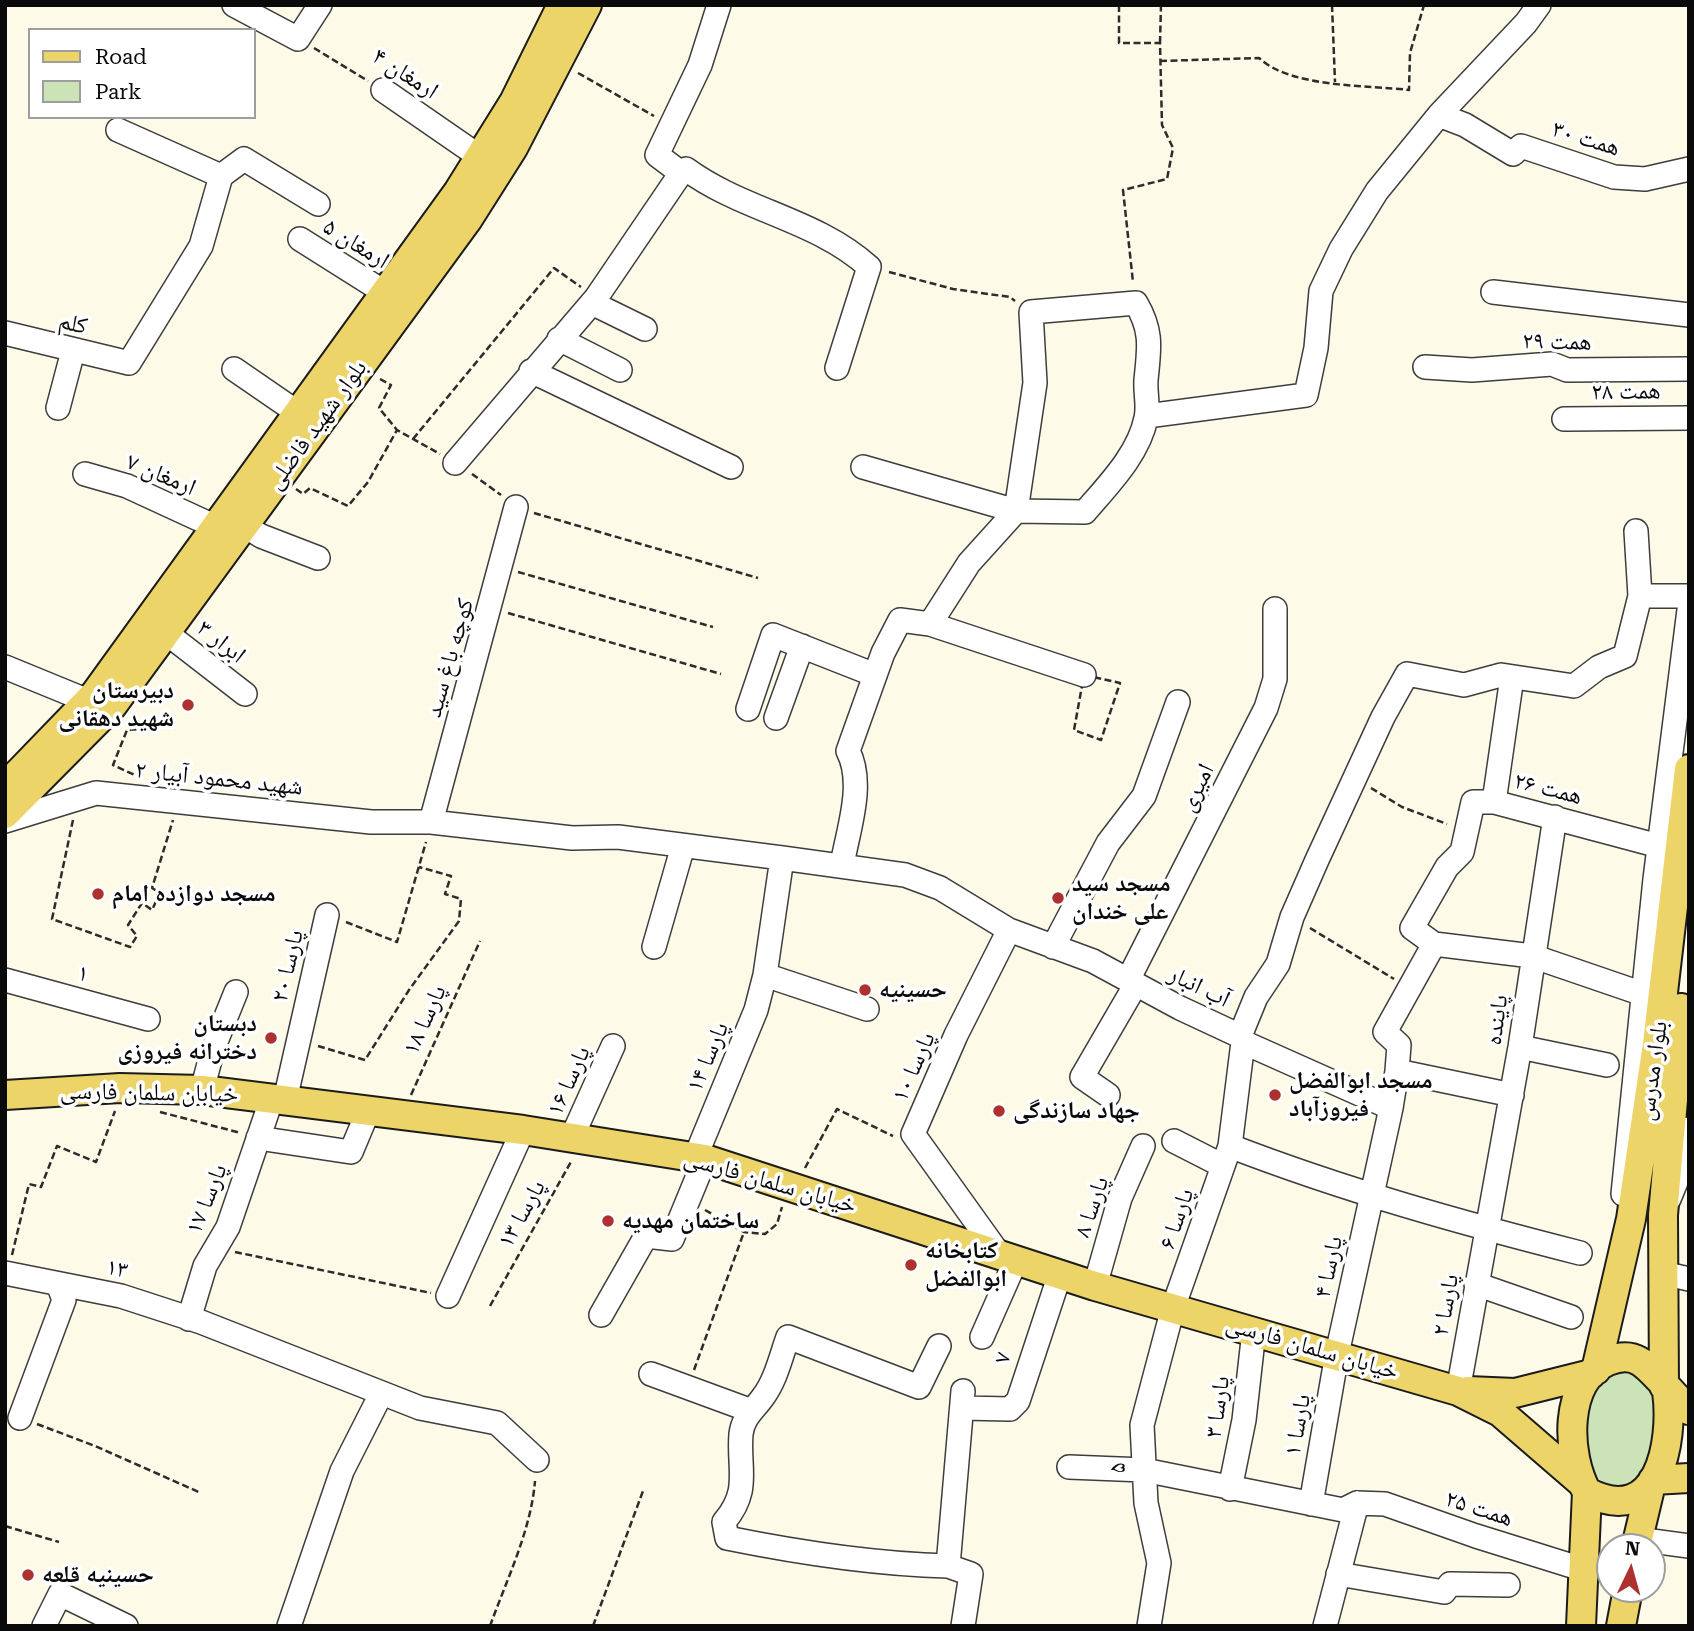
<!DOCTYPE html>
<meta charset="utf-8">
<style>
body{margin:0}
#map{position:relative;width:1694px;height:1631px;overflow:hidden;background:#fdfae8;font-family:"Roboto Serif",serif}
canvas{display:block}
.frame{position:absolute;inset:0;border:7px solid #0a0a0a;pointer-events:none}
.legend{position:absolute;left:28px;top:28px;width:228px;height:91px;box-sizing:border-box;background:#fff;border:2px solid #9d9d9d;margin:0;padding:9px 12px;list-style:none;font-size:21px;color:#0a0a0a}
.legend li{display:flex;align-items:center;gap:14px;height:35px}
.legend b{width:35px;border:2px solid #9d9d9d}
.north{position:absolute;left:1596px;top:1533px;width:70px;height:70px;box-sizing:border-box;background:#fff;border:2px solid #9d9d9d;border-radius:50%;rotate:5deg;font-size:19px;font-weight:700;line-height:28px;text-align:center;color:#0a0a0a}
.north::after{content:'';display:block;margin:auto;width:24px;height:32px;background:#ac312f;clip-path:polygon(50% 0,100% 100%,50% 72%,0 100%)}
</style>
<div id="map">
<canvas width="1694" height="1631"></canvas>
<div class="frame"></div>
<ul class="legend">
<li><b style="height:9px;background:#ecd469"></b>Road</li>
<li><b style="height:19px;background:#cbe3b6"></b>Park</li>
</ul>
<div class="north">N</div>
</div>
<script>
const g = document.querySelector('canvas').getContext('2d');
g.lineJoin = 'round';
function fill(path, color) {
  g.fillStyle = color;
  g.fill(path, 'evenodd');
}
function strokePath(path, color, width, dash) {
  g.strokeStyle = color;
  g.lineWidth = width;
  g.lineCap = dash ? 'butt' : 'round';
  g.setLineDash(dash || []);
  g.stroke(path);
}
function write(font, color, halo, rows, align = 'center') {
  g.font = font + ' "Roboto Serif","Noto Naskh Arabic",serif';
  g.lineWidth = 7;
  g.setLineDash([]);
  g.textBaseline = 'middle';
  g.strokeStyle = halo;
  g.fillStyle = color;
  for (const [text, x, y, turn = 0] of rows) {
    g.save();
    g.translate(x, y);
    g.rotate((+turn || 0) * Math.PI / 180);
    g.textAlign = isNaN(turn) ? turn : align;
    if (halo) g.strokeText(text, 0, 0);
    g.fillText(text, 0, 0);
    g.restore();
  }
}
fill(new Path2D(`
 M1632 1366C1643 1377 1656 1390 1661 1405 1668 1428 1653 1483 1624 1487 1618 1488 1609 1485 1603 1484 1578 1455 1587 1411 1598 1377Z`), '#cbe3b6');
const minor = new Path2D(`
 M234 5 298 39 320 5
 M383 90 480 157
 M1439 115 1465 125 1513 154 1521 146 1614 177 1645 179 1689 169
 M118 130 221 176
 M681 173 686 169C743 211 816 219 869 267L837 368
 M300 239 384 292
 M1493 292 1689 315
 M592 303 645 329
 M5 333 129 363 201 246 221 176 244 159 318 204
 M559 339 620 370
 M1425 367 1472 370 1552 364 1567 370 1689 369
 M234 369 298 413
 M531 371 731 467
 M58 408 73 351
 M1147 416 1306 395 1316 348 1321 291 1341 249 1377 191 1439 115 1526 23 1539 5
 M1564 419 1689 418
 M455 463 596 298 681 173 657 155 700 65 719 5
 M85 474 127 486 216 527
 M243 525 261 536 318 558
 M1640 596H1689
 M930 624 1084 675
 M165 632 245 694
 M5 667 88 701
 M748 709 773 635 875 675
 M776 718 802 646
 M1494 802 1512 677
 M5 821 96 793 371 822H431L572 838 618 837 782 858
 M431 822 516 507
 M842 865C848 830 865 784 848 751L883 653 900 620 930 624 969 563 1016 511 1085 512C1108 485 1139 454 1146 418 1149 406 1145 393 1146 380 1149 349 1153 332 1136 303L1031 312 1035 383 1016 511 863 467
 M1434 944 1412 928 1447 867 1462 852 1473 802H1494L1659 846
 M654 947 683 846
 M1053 947 1108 843 1144 796 1178 702
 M765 975 867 1009
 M5 980 148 1019
 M1128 980 1266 708 1275 679V609
 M1240 1036 1256 997 1278 964 1292 917 1317 860 1383 717 1407 674 1464 685 1501 675 1574 686 1599 667 1625 656 1640 596 1636 531
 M1520 1047 1607 1065
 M1397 1071 1399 1045 1385 1032 1434 944 1532 956 1643 994
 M202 1090 213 1049 236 992
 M1108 1095 1082 1077 1136 984
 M285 1100 327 915
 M1391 1108 1397 1071 1512 1095
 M572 1137 613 1046
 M258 1138 351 1152 369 1109
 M1174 1141 1223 1166
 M1230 1146C1344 1190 1462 1223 1580 1253
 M695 1158 756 1010 765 975 782 858 905 875 940 888 1009 930
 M1623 1194 1655 879 1689 610
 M1669 1199 1685 1160 1689 1129
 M999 1254 913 1134 956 1035 1009 930 1093 961 1180 1008 1240 1036 1243 1042 1391 1108 1337 1354 1311 1504
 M5 1273 121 1296 201 1322
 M1662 1273 1689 1279
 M1476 1284 1571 1317
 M1095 1286 1120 1198 1143 1146
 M448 1296 523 1130
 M601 1315 646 1236 672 1239 705 1159
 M189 1319 205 1266 228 1227 272 1098
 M201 1322 420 1408 497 1423 537 1460
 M982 1337 1016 1260
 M939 1346 919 1387 788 1337C781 1356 776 1380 763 1397 754 1410 743 1417 741 1434 738 1470 751 1490 724 1522L727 1538C801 1553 872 1564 948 1566
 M651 1374 749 1410
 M963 1391 948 1566 971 1574 963 1626
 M1458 1391 1520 1047 1555 817
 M962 1408 1010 1409 1018 1401 1060 1274
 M20 1418 64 1300 58 1284
 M1069 1467 1144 1470 1343 1510 1357 1503
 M1230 1489 1244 1420 1254 1331
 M1357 1503 1385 1504 1476 1536 1585 1570
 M1637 1539 1689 1546
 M1338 1574 1444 1592 1450 1584 1508 1585
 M44 1626 60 1594 126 1626
 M289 1626 342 1471 381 1394
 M1149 1626 1159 1563 1146 1503 1142 1425 1173 1308 1230 1146 1243 1042
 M1325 1626 1357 1503`);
const major = new Path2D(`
 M5 787 95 694 458 192 514 102 562 5
 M5 814 112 706 468 219 513 148 587 5
 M5 1095 120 1088 202 1090 523 1130 705 1159 1095 1286 1458 1391 1500 1412 1581 1482
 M1596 1370 1631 1219 1657 1044 1689 769
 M1664 1386 1663 1215 1681 1008
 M1468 1391 1515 1393 1591 1374
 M1667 1391C1674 1442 1659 1529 1587 1492 1566 1455 1563 1381 1608 1361 1618 1357 1629 1355 1639 1361 1651 1367 1675 1398 1689 1410
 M1653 1480 1689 1478
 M1636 1547 1651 1484
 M1581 1626 1587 1492
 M1621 1626 1628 1589`);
strokePath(minor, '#3d3d3d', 26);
strokePath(major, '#1b1b1b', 32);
strokePath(new Path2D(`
 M1119 5V43H1160L1162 125 1173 148 1167 179 1123 190 1133 282
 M1332 5 1335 82
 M1160 43 1161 5
 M314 48 368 81
 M1160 61 1259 58C1291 88 1367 85 1409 90L1410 53 1424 5
 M578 73 654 116
 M889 272 953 289 1010 297 1015 301
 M380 379 391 385 379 408 397 430
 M413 439 554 268 581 287
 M472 474 501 495
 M296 489 303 494 310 488 348 506 368 482 397 430 440 454
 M534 513 758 578
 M518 572 713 627
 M508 613 721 674
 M1084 675 1120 683 1101 740 1074 730Z
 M133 717 138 720 142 729 127 730 113 765 139 777
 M1371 788 1402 807 1447 824
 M73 820 52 919 130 947 137 936 128 925 142 903 152 910 160 893 152 888 173 820
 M346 922 397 942 426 842
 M1310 928 1394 979
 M318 1046 365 1060 409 990 459 921 461 899 445 894 451 876 419 867
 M411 1095 480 941
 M160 1112 241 1133
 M805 1168 837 1109 893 1136
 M705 1210 744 1232 765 1234 777 1224 782 1207
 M235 1252 431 1293
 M12 1255 29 1184 41 1187 57 1146 96 1162 115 1111
 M490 1306 572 1160
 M694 1370 744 1232
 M37 1424 95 1446 201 1493
 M5 1526 59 1542
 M490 1626C507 1579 531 1530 535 1481
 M593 1626 643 1491`), '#2c2c2c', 2.5, [7, 3.5]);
strokePath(minor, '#fff', 23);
strokePath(major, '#ecd469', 28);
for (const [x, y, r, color] of [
 [188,705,7,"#ac312f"],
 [98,894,7,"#ac312f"],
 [1058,898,7,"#ac312f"],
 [865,990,7,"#ac312f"],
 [271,1038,7,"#ac312f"],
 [1275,1095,7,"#ac312f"],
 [999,1111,7,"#ac312f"],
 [608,1221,7,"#ac312f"],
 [911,1265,7,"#ac312f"],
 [28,1575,7,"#ac312f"]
]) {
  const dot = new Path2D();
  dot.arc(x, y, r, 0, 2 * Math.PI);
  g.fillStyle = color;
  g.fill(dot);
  strokePath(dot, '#fff', 2.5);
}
write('24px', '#0a0a0a', '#fff', [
 ["ارمغان ۴",405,74,33],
 ["همت ۳۰",1586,139,17],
 ["ارمغان ۵",356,244,32],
 ["کلم",73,324,13],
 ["همت ۲۹",1557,342,1],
 ["همت ۲۸",1626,392,-1],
 ["بلوار شهید فاضلی",317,425,-54],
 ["ارمغان ۷",161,475,23],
 ["ابرار ۳",221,642,38],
 ["کوچه باغ سید",450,658,-74],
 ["شهید محمود آبیار ۲",219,779,6],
 ["امیری",1197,788,-64],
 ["همت ۲۶",1548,789,14],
 ["پارسا ۲۰",288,966,-77],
 ["۱",83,974,15],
 ["آب انبار",1199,987,26],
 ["پارسا ۱۸",425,1020,-66],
 ["پاینده",1497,1020,-82],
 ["پارسا ۱۴",708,1057,-67],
 ["پارسا ۱۰",914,1067,-66],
 ["بلوار مدرس",1653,1071,-82],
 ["پارسا ۱۶",569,1081,-66],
 ["خیابان سلمان فارسی",149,1093,1],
 ["خیابان سلمان فارسی",770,1182,16],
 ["پارسا ۱۷",207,1199,-68],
 ["پارسا ۸",1092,1207,-71],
 ["پارسا ۱۳",522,1214,-61],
 ["پارسا ۶",1177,1219,-71],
 ["پارسا ۴",1329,1267,-78],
 ["۱۳",117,1269,13],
 ["پارسا ۲",1446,1305,-80],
 ["خیابان سلمان فارسی",1312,1348,16],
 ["۷",1003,1358,-74],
 ["پارسا ۳",1218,1407,-82],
 ["پارسا ۱",1298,1425,-80],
 ["۵",1118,1468,-93],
 ["همت ۲۵",1479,1509,18]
]);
write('bold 24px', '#0a0a0a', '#fff', [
 ["دبیرستان",174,691,"right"],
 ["شهید دهقانی",174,719,"right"],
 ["مسجد سید",1072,884],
 ["علی خندان",1072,912],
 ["مسجد دوازده امام",112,894],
 ["حسینیه",879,990],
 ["دبستان",257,1024,"right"],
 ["دخترانه فیروزی",257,1052,"right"],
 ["مسجد ابوالفضل",1289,1081],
 ["فیروزآباد",1289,1109],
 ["جهاد سازندگی",1013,1111],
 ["ساختمان مهدیه",622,1221],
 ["کتابخانه",925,1251],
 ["ابوالفضل",925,1279],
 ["حسینیه قلعه",42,1575]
], 'left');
</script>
